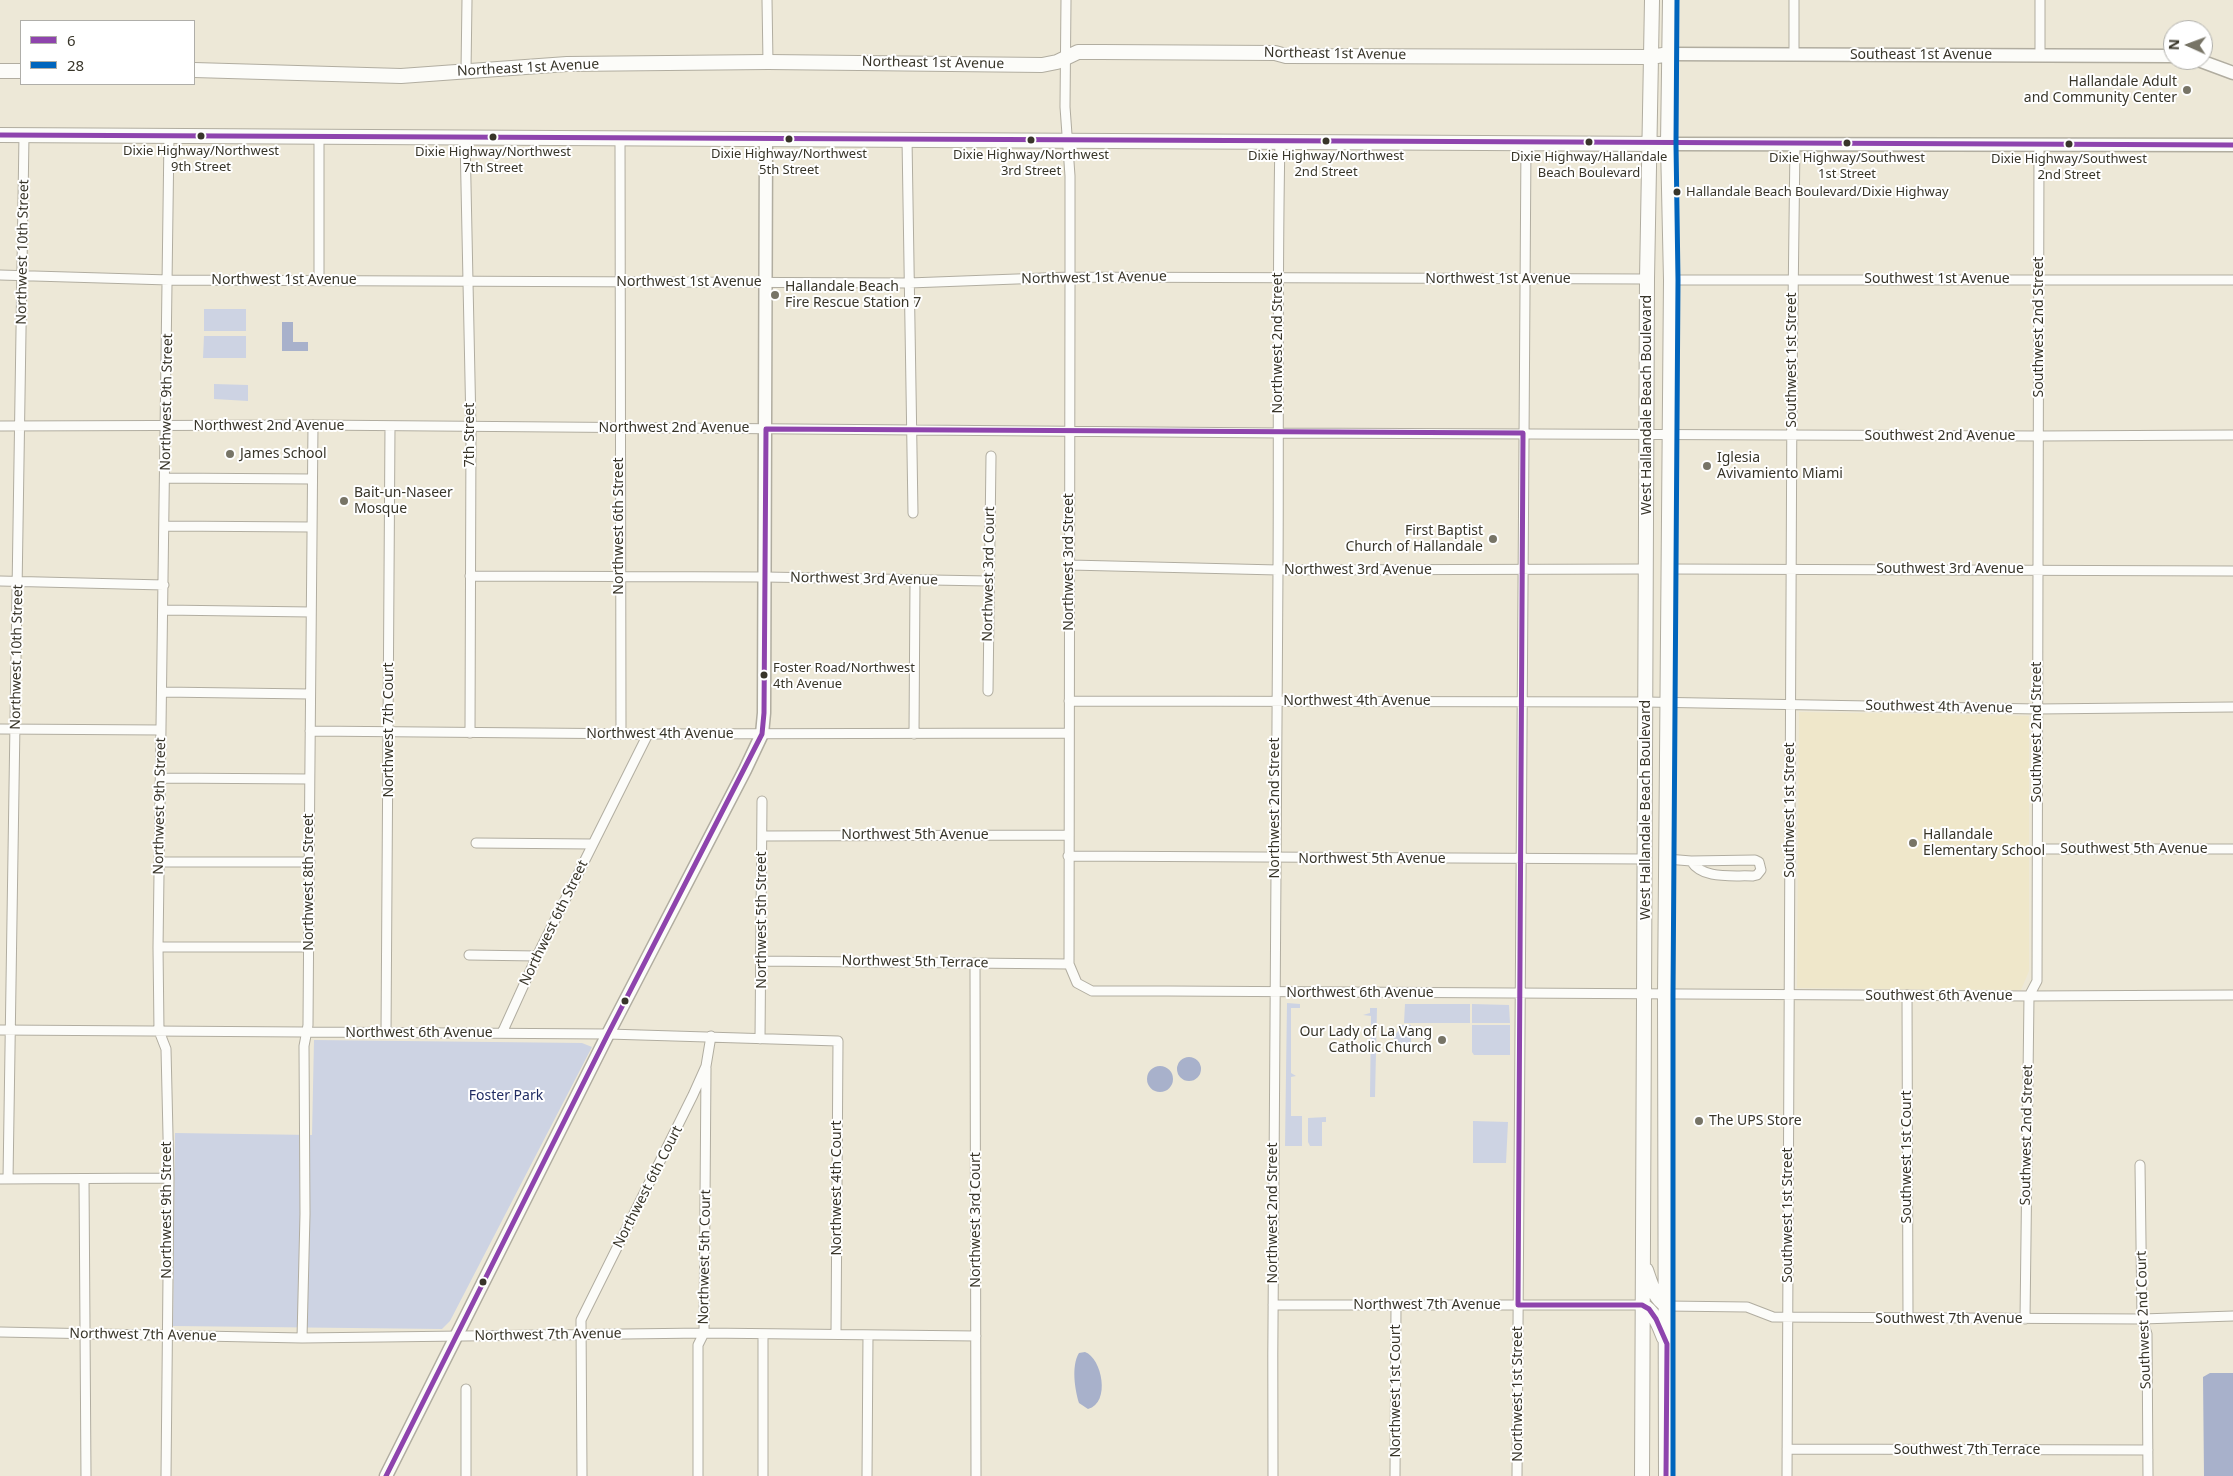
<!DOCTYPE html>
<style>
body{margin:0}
#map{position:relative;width:2233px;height:1476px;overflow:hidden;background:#ede8d7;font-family:"Noto Sans",sans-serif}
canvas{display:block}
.legend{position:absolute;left:20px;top:20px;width:175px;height:65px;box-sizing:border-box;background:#fff;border:1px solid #afaea9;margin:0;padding:6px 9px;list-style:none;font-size:15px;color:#383529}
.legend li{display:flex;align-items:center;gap:10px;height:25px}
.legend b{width:25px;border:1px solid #afaea9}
.north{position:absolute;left:2163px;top:20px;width:50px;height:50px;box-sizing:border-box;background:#fff;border:1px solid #afaea9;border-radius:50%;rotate:272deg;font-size:14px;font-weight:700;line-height:20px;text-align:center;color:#383529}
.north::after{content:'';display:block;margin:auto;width:18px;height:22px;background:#777466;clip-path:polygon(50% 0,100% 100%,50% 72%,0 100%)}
</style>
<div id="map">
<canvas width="2233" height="1476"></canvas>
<ul class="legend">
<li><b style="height:6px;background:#8e44ad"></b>6</li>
<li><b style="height:6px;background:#0065bd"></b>28</li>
</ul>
<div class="north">N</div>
</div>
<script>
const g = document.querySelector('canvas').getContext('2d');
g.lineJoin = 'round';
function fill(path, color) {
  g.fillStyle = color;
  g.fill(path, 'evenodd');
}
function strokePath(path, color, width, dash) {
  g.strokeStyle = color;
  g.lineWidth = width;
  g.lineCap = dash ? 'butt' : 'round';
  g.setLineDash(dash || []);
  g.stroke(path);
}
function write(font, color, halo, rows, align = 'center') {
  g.font = font + ' "Noto Sans",sans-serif';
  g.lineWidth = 4;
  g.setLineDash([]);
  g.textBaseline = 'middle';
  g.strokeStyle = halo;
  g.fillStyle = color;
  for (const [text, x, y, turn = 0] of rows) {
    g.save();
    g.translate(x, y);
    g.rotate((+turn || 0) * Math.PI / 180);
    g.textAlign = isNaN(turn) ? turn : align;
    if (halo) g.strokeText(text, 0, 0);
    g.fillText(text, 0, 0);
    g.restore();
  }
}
fill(new Path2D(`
 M1799 712 2029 716V971L2021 990 1797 988Z`), '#efe7ca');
fill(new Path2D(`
 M204 309H246V331H204Z
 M204 336H246V358H203Z
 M214 384 248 385V401L214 399Z
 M1287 1003 1300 1004V1008H1291V1073L1296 1076 1291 1077V1116H1302V1146H1285Z
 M1405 1004H1470V1023H1404Z
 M1472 1004 1509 1005 1510 1023H1472Z
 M1370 1008H1377L1375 1097H1370L1371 1016 1363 1015 1370 1013Z
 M1402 1025H1411V1053H1393L1394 1037Z
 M1472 1025H1510V1055H1474L1472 1052Z
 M314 1040 582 1043 592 1047 450 1321 442 1329 173 1326 175 1133 312 1135Z
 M1326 1117V1122H1322V1146H1310L1308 1142V1118Z
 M1473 1121 1508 1122 1506 1163H1473Z`), '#cdd3e3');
fill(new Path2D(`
 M282 322H293V342H308V351H282Z
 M1177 1069a12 12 0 1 1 24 0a12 12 0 1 1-24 0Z
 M1147 1079a13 13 0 1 1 26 0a13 13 0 1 1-26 0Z
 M1085 1352C1102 1358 1111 1403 1088 1409L1079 1403C1075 1390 1071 1366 1079 1353Z
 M2210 1373H2233V1476H2204L2203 1377Z`), '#a8b1cb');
const street = new Path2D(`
 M767 0 768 62
 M1066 0 1065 107 1070 176V277L1069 964 1077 983 1092 991H1168L2029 996 2233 995
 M1794 55V0
 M2040 56V0
 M466 71 467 0
 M465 137 471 427 470 733
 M620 138 621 734
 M907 139 913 513
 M0 275 169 280 909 283 1070 277 1647 279
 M319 280V136
 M1671 280H2233
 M0 426 313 425 1278 433 2039 436 2233 435
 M165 478 312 479
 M165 526 311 527
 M1070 565 1278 570 1646 569
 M1668 569 2233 571
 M470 576 765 577 988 581
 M0 581 164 585
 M164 610 311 612
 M988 691 991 456
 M162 692 310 694
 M1069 701 1646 702 2037 709 2233 707
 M0 729 161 730
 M310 731 648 734 1069 733
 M914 734 915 581
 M161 778 309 779
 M762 836 1068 835
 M476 843 592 844
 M2036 849H2233
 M1068 856 1646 859
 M1667 859 1691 861 1755 860 1759 862 1761 870 1757 875 1753 876C1732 875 1703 880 1691 861
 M159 862H310
 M158 947H309
 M469 955 537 956
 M762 961 1069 964
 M975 963 976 1476
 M1907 995 1908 1318
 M0 1030 608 1034 838 1041 836 1334
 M386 1033 390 426
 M502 1033 537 956 648 734
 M760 1039 762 801
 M2140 1165 2142 1319 2147 1334 2148 1476
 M0 1179 169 1178
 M8 1179 24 135
 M84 1179 86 1476
 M1273 1305H1642
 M1667 1306 1747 1307 1773 1317 2142 1319 2233 1316
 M2025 1319 2029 996 2037 981 2039 144
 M0 1332 302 1338 704 1333 976 1336
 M302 1338 305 1214 304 1046 308 1025C310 825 310 625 313 425
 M1787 1449 2148 1450
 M166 1476 169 1178 166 1049 159 1031 158 947 169 136
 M466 1476V1389
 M582 1476 581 1320 693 1095 706 1066 711 1036
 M698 1476V1345L704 1333 706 1068
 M763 1476V1335
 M867 1476 868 1335
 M1273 1476C1272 1174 1275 872 1278 570 1279 427 1277 284 1280 141
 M1395 1476 1396 1305
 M1517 1476 1526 143
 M1787 1476 1792 385 1795 144`);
const secondary = new Path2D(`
 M1669 54 2173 56
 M2198 60 2233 73
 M1668 144 2233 145
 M386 1476 608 1034 745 770 762 734 764 713 766 139`);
const primary = new Path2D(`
 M194 70 401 76 567 64 768 62 1042 65 1057 62 1078 52H1101L1275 53 1286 56 1651 57 1669 54
 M0 71H21
 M0 135 1668 144
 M1646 1270C1651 1284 1654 1298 1667 1306
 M1642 1305C1655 1312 1659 1326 1664 1338
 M1642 1476 1647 279 1652 0
 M1666 1476 1665 994 1671 280 1668 144 1670 0`);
strokePath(street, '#b1ada0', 11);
strokePath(secondary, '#b1ada0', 15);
strokePath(primary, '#b1ada0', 16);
strokePath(street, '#fcfcf9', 9);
strokePath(secondary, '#fcfcf9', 12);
strokePath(primary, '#fcfcf9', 14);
strokePath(new Path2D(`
 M0 135 2233 145
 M386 1476 608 1034 762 734 764 713 766 429 1523 433 1518 1305H1642L1649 1309 1656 1319 1667 1344 1666 1476`), '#8e44ad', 5);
strokePath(new Path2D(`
 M1673 1476V994L1678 280 1676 144 1677 0`), '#0065bd', 5);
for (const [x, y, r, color] of [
 [2187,90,5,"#777466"],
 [201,136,4.5,"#383529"],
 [493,137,4.5,"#383529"],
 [789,139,4.5,"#383529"],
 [1031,140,4.5,"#383529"],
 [1326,141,4.5,"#383529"],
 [1589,142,4.5,"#383529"],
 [1847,143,4.5,"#383529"],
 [2069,144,4.5,"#383529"],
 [1677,192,4.5,"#383529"],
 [775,295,5,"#777466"],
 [230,454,5,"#777466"],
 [1707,466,5,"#777466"],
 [344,501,5,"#777466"],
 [1493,539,5,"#777466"],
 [764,675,4.5,"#383529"],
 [1913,843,5,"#777466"],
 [625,1001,4.5,"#383529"],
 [1442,1040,5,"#777466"],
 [1699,1121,5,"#777466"],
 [483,1282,4.5,"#383529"]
]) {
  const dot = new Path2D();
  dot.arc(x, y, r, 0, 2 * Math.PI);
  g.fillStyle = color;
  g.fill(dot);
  strokePath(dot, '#fff', 2);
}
write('13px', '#383529', '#fff', [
 ["Dixie Highway/Northwest",201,151],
 ["9th Street",201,167],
 ["Dixie Highway/Northwest",493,152],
 ["7th Street",493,168],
 ["Dixie Highway/Northwest",789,154],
 ["5th Street",789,170],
 ["Dixie Highway/Northwest",1031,155],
 ["3rd Street",1031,171],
 ["Dixie Highway/Northwest",1326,156],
 ["2nd Street",1326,172],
 ["Dixie Highway/Hallandale",1589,157],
 ["Beach Boulevard",1589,173],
 ["Dixie Highway/Southwest",1847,158],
 ["1st Street",1847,174],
 ["Dixie Highway/Southwest",2069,159],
 ["2nd Street",2069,175],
 ["Hallandale Beach Boulevard/Dixie Highway",1686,192,"left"],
 ["Foster Road/Northwest",773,668,"left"],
 ["4th Avenue",773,684,"left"]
]);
write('14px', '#383529', '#fff', [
 ["Northeast 1st Avenue",1335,54,1],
 ["Southeast 1st Avenue",1921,55],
 ["Northeast 1st Avenue",933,63,1],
 ["Northeast 1st Avenue",528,68,-3],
 ["Northwest 10th Street",23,252,-89],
 ["Northwest 1st Avenue",1094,278,-1],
 ["Northwest 1st Avenue",1498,279],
 ["Southwest 1st Avenue",1937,279],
 ["Northwest 1st Avenue",284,280],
 ["Northwest 1st Avenue",689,282],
 ["Southwest 2nd Street",2039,327,-90],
 ["Northwest 2nd Street",1278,343,-90],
 ["Southwest 1st Street",1792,360,-90],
 ["Northwest 9th Street",167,402,-89],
 ["West Hallandale Beach Boulevard",1647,405,-90],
 ["Northwest 2nd Avenue",269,426],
 ["Northwest 2nd Avenue",674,428],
 ["7th Street",470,435,-90],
 ["Southwest 2nd Avenue",1940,436],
 ["Northwest 6th Street",619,526,-90],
 ["Northwest 3rd Street",1069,562,-90],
 ["Southwest 3rd Avenue",1950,569],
 ["Northwest 3rd Avenue",1358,570],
 ["Northwest 3rd Court",989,574,-89],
 ["Northwest 3rd Avenue",864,579,1],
 ["Northwest 10th Street",17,657,-89],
 ["Northwest 4th Avenue",1357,701],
 ["Southwest 4th Avenue",1939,707,1],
 ["Northwest 7th Court",389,730,-90],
 ["Southwest 2nd Street",2037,732,-90],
 ["Northwest 4th Avenue",660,734],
 ["Northwest 9th Street",160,806,-89],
 ["Northwest 2nd Street",1275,808,-90],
 ["West Hallandale Beach Boulevard",1646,810,-90],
 ["Southwest 1st Street",1790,810,-90],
 ["Northwest 5th Avenue",915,835],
 ["Southwest 5th Avenue",2134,849],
 ["Northwest 5th Avenue",1372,859],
 ["Northwest 8th Street",309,882,-90],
 ["Northwest 5th Street",762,920,-90],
 ["Northwest 6th Street",554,923,-64],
 ["Northwest 5th Terrace",915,962,1],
 ["Northwest 6th Avenue",1360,993],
 ["Southwest 6th Avenue",1939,996],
 ["Northwest 6th Avenue",419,1033],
 ["Southwest 2nd Street",2027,1135,-89],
 ["Southwest 1st Court",1907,1157,-90],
 ["Northwest 6th Court",648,1187,-63],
 ["Northwest 4th Court",837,1188,-90],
 ["Northwest 9th Street",167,1210,-90],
 ["Northwest 2nd Street",1273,1213,-90],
 ["Southwest 1st Street",1788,1215,-90],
 ["Northwest 3rd Court",976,1220,-90],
 ["Northwest 5th Court",705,1257,-89],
 ["Northwest 7th Avenue",1427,1305],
 ["Southwest 7th Avenue",1949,1319],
 ["Southwest 2nd Court",2144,1320,-92],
 ["Northwest 7th Avenue",143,1335,1],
 ["Northwest 7th Avenue",548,1335,-1],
 ["Northwest 1st Court",1396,1391,-90],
 ["Northwest 1st Street",1518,1394,-90],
 ["Southwest 7th Terrace",1967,1450]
]);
write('14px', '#383529', '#fff', [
 ["Hallandale Adult",2177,82,"right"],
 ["and Community Center",2177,98,"right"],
 ["Hallandale Beach",785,287],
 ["Fire Rescue Station 7",785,303],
 ["James School",240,454],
 ["Iglesia",1717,458],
 ["Avivamiento Miami",1717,474],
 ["Bait-un-Naseer",354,493],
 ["Mosque",354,509],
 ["First Baptist",1483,531,"right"],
 ["Church of Hallandale",1483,547,"right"],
 ["Hallandale",1923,835],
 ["Elementary School",1923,851],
 ["Our Lady of La Vang",1432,1032,"right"],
 ["Catholic Church",1432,1048,"right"],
 ["The UPS Store",1709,1121]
], 'left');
write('14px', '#202c63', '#fff', [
 ["Foster Park",506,1096]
]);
</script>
